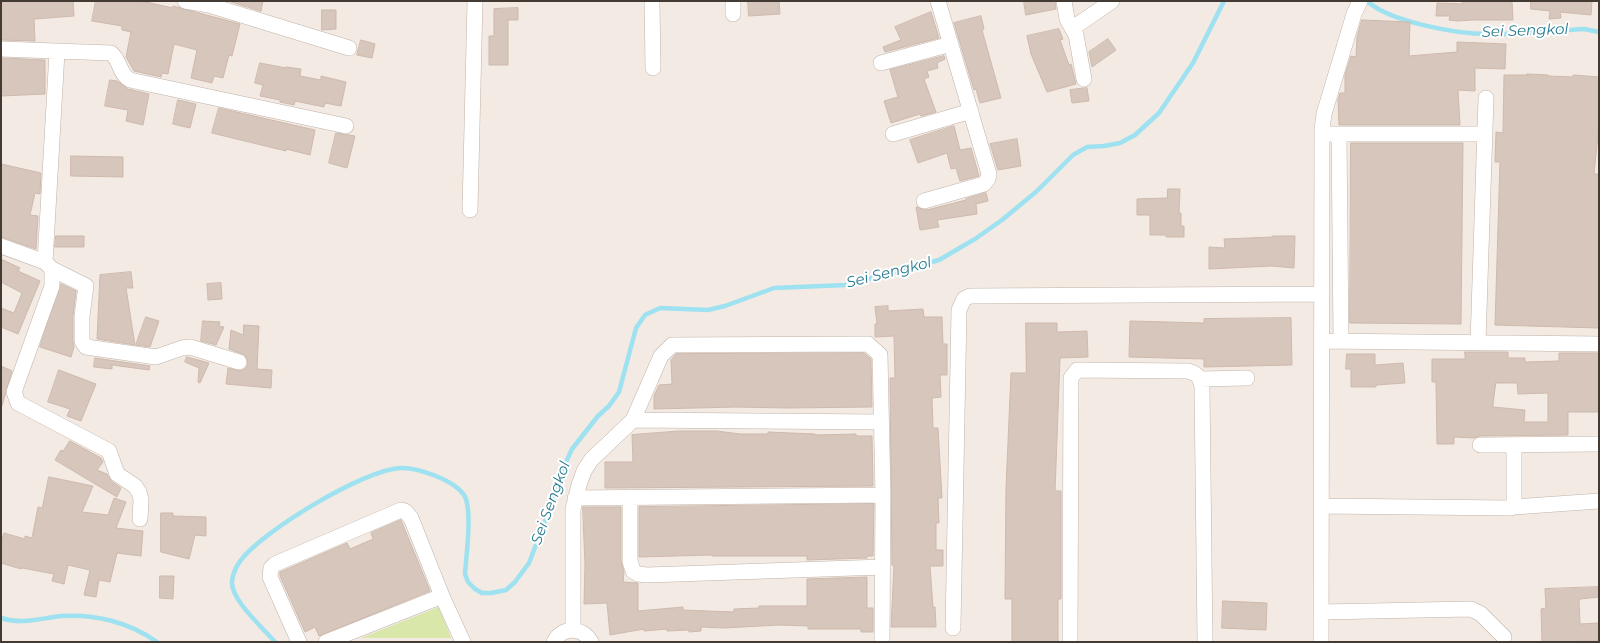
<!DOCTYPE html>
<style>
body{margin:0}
#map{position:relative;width:1600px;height:643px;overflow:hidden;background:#f2eae3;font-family:Montserrat,sans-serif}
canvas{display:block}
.frame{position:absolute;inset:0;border:2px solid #433a33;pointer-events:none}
</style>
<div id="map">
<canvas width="1600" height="643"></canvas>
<div class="frame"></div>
</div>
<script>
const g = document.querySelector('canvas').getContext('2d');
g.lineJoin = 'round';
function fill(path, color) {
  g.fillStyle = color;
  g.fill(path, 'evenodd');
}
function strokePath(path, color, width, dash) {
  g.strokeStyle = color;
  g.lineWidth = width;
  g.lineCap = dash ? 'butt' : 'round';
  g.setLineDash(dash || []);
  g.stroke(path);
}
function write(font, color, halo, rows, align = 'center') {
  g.font = font + ' Montserrat,sans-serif';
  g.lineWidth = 4;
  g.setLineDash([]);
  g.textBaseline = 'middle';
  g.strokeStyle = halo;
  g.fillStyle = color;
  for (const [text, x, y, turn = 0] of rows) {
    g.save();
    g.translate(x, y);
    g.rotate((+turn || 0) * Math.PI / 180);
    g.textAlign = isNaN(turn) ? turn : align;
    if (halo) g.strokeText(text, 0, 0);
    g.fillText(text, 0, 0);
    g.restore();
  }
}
fill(new Path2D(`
 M439 607 451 638H361Z`), '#d9e7ab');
strokePath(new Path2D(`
 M1367 1C1390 22 1457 34 1488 34 1520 35 1552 31 1584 29L1599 32
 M1 618C22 625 41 618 62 616 95 614 129 622 157 642
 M275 642C263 628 230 599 232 581 233 574 237 565 241 560 263 531 363 470 400 468 417 467 454 480 464 495 473 508 466 557 465 574L468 582 475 589 482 593H491L506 590 515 582 529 563 545 521 557 482 572 449 598 416 609 406 619 392 636 328 645 315 660 308 708 310 725 306 774 288 846 285 939 260 975 239 1002 220 1037 191 1073 155 1087 147 1104 146 1120 143 1135 135 1159 113 1193 63 1224 1`), '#9ee1f0', 4.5);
const building = new Path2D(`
 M1 1H73L74 16 34 19 35 41 1 40Z
 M96 1H141L173 8V6L240 24 232 56 229 55 223 78 214 76 212 83 191 78 197 50 174 44 168 74 162 73 161 77 134 71 126 57 131 32 122 30V26L92 21Z
 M229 1H263L261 11Z
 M748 1H779L780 14 749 16Z
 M1024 1H1055L1056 9 1026 15Z
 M1469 1H1512L1513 20H1473L1458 21 1449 20 1450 16H1436L1437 3 1463 4 1462 2Z
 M1531 1H1592L1591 15 1560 12 1561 18 1549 19 1550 11 1531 9Z
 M518 8V20H508V65H489V36H494V9Z
 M322 10H336V29L322 30Z
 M931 12 939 38 885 52 883 47 901 40 895 27Z
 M981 16 984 29 982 30 1001 98 980 103 976 89 974 90 954 23Z
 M1362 20 1410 22 1409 56 1457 52V42L1506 44 1505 69 1475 68V91L1458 90 1460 125H1339L1338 100 1340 93H1345V75L1351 56 1356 57 1357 37Z
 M1059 29 1063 39 1060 40 1069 65 1071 64 1076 84 1047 92 1031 54 1027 36Z
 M1108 39 1116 50 1092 67 1089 52Z
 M361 40 375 44 372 58 357 55Z
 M944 56 945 59 937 63 938 68 927 71 929 77 924 79 936 112 921 116 920 114 891 123 884 101 898 97 890 70Z
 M1 58 45 60V94L1 96Z
 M260 63 286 68V67L301 69 300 76 321 80V76L346 82 341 106 325 103 324 107 295 101 294 105 280 102V100L260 96 263 85 255 83Z
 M1527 74 1548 75V76L1573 77V75L1599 77V125L1594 174H1599V328L1495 325 1500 162H1495L1496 132 1503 133 1504 75H1527Z
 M110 80 117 81 128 89 149 94 143 125 126 121 128 110 105 106Z
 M1087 88 1089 101 1072 103 1070 90Z
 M178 100 196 104 190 128 173 124Z
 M219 108 315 130 310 155 286 149V151L212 133Z
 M954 126 960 150 971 148 979 176 960 181 956 168 951 169 947 153 918 163 910 140Z
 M336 133 355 136 347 168 329 163Z
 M1017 139 1021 166 998 170 990 144Z
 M1351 143H1463L1461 324 1350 323Z
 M71 156 123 157V177L71 176Z
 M1 164 41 173 40 194 35 193 30 215 38 216 36 249 1 237Z
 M1168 189H1180L1179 213H1181V226H1184V237H1166V235H1150V215H1137V199L1167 198Z
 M986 193 988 201 976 204 977 214 937 220 939 227 920 230 916 207 927 210 966 200V199Z
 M56 236H84V247H55Z
 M1273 236H1295L1294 268 1272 266 1209 269V247L1225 248 1224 239 1273 237Z
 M1 259 20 268 18 271 40 281 18 334 1 327V308L14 313 22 293 1 282Z
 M131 272 133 288H126L135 345 97 339 100 275Z
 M221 283 222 299 208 300 207 284Z
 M61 284 76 291 73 316V341L74 347 71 357 40 347Z
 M888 306V311L923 309 924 317H942L943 344H947V375H940L941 397 932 398 933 428H938L942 498H938L939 523H936V550H943V566H930L933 607H935L936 627H891L894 566 892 565 890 378H895L894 336 875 337V324H877L875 307Z
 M146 317 159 321 150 347 136 345Z
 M1291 318 1292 365 1204 367V359L1129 357 1130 321 1204 323V319Z
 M203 321 220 322 219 326 224 327 216 345 201 341Z
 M1026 323H1057V332L1087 331 1088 357 1060 358 1055 491H1061V599H1058V642H1012V599H1005L1006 488 1011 373H1026Z
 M244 325 259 326 257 369 272 370 271 388 226 384 228 368 241 371 246 368 248 364 245 355 229 349 231 330 243 335Z
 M1465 352H1508V358H1525V362L1559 361V353H1599V412H1568V435L1480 436 1474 438 1454 437V444H1437L1436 382H1432V359H1465ZM1496 383H1517L1518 394 1548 393V422H1524L1525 410 1493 407Z
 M864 353 871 359 872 407 787 408 737 407 654 409V396L659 385 672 384 671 360 676 354Z
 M1347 354H1375V365L1403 363 1405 383 1376 385V387H1351V369H1346Z
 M187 357 209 363 200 383 198 382 199 368 185 362Z
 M95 358 150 366 149 370 112 365V369L94 367Z
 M1 366 12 371 2 406H1Z
 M59 370 96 384 81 421 67 416 70 409 48 402Z
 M679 431H717L740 434H768V432L815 434V435L856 434V436H872L873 486 605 488V462H633L632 435Z
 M70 441 101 458 103 462 97 470 107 474 111 481 121 488 117 497 55 460 61 450 63 451Z
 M49 477 93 486 82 512 108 515 114 498 126 502 116 528 143 531 141 556 117 553 110 582 99 580 96 597 84 595 90 570 68 565 64 584 52 581 54 574 22 568 21 569 1 563V542L4 533 25 539V536L32 538 38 507 42 508Z
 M874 504 873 556H867V558L807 560V556H712V555L639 557V507Z
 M583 507H621V561L624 572 623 582 638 583V611L683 607V610L734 612V609L759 608V606H807V579L867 577V608H873V632H861V629H808V626L779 625 724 628 701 627V631L689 632V630L667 631V629L644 631V629L610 635 607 603 584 604 585 565Z
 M161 513H173V516L206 517V536L195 535 189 559 161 552Z
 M401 520 430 591 319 636 315 627 305 632 280 576V572L347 543 350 549 373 539 371 533Z
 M160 576H174L173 599 160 598Z
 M1599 587V597L1580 599 1579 601 1580 624 1599 623V641L1542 642 1541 609 1546 608 1545 589Z
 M1223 601 1267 603 1266 630 1222 628Z`);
fill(building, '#d6c6bc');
strokePath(building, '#ceb9ac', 1);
const minor = new Path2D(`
 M185 1 209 5 349 48
 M652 1 653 68
 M1064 1 1067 19 1076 35 1084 79
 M733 14V1
 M1073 28 1112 1
 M1 49 111 53C121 61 119 74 130 80L346 126
 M57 52 45 262 52 269V286L14 392 18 403 109 451 117 474 135 486 139 492 141 499 140 519
 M881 63 951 44
 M893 134 971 111
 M1329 134H1485
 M1339 135 1341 341
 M924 201 984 184 988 179 989 174 938 1
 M470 210 475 1
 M1 246 45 262
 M52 269 86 286 82 316V341L86 347 156 357 182 348 190 347 239 362
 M1322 341 1599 344
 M1478 342 1486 98
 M1200 379 1247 378
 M633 420 881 422
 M1480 445 1599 444
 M630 497V561L633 571 638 574 647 575 883 567
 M575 498 883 495
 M1322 506 1511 508 1514 507V446
 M1514 507 1599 501
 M1322 612 1471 609 1481 614 1504 637
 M953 628 959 310 964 299 970 296 1322 294
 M573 630V509L579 485 584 471 591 460 633 420 661 356 672 345 868 344 880 355 883 495 882 642
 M299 642 270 577 271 568 275 564 401 510 405 511 411 518 442 596 463 642
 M326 642 442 596
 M554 642C562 626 583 627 591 642
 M1070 642 1071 378 1077 370 1188 371C1198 374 1200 377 1202 387L1205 642
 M1321 642 1322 129 1324 114 1354 14 1360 1`);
strokePath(minor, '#c0b3a9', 16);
strokePath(minor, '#fff', 15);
write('italic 15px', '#277b8f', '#fff', [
 ["Sei Sengkol",1525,31,-2],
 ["Sei Sengkol",889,273,-14],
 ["Sei Sengkol",551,503,-70]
]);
</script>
